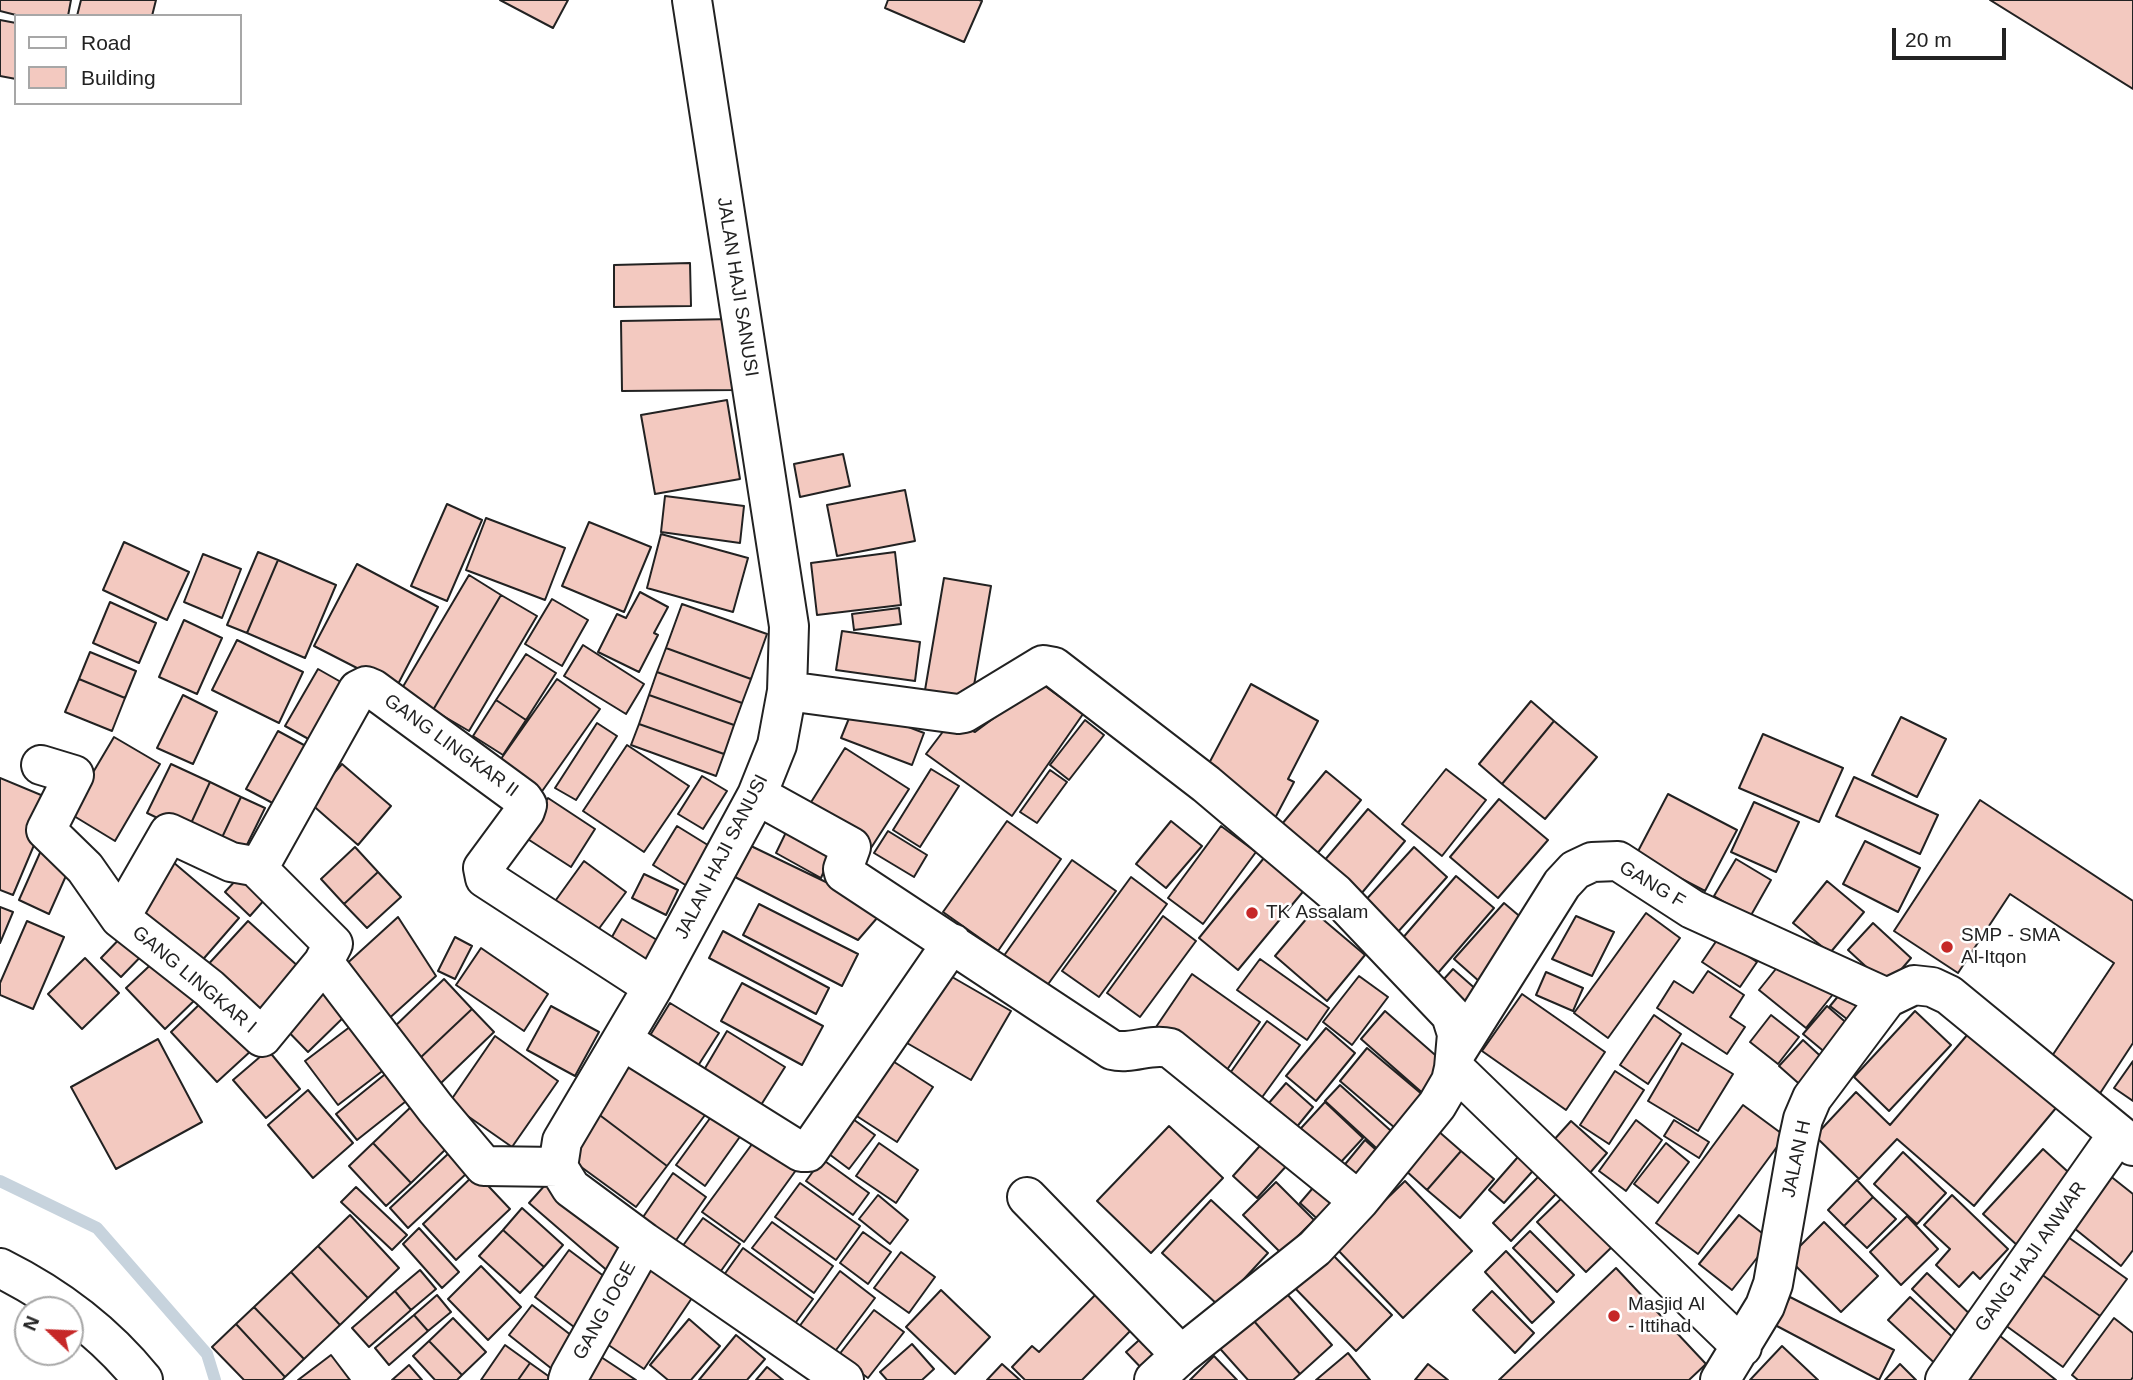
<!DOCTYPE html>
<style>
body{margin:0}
#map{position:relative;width:2133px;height:1380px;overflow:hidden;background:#fff;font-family:Helvetica,sans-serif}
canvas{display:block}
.legend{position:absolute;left:14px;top:14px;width:228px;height:91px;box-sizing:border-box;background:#fff;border:2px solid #a7a7a7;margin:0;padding:9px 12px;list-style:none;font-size:21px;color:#222}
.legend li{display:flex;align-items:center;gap:14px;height:35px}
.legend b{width:35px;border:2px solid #a7a7a7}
.north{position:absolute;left:14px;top:1296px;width:70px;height:70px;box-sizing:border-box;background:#fff;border:2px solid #a7a7a7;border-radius:50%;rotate:293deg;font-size:19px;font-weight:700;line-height:28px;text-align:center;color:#222}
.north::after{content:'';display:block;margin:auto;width:24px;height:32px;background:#c62828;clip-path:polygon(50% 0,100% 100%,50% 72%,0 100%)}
.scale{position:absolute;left:1892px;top:28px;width:114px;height:32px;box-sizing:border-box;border:4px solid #222;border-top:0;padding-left:9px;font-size:21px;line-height:24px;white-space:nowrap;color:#222;-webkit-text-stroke:5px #fff;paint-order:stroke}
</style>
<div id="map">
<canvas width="2133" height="1380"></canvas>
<ul class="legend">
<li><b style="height:9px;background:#fff"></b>Road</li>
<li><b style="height:19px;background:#f3c9c0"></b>Building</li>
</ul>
<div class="north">N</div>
<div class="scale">20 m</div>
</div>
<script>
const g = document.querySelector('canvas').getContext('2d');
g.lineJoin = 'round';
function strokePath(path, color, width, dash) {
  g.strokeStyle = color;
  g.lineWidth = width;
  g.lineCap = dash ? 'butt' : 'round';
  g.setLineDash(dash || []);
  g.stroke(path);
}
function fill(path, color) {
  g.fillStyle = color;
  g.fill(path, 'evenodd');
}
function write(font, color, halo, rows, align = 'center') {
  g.font = font + ' Helvetica,sans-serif';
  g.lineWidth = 5;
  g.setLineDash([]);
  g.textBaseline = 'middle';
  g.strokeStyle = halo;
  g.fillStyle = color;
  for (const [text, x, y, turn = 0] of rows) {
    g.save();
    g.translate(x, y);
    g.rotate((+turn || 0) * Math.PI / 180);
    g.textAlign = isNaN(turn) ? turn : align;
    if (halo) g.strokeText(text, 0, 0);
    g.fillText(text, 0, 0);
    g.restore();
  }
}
strokePath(new Path2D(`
 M0 1181 97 1228 207 1354 215 1380`), '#c7d3dd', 12);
const building = new Path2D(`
 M0 0H71L68 16H20L0 11Z
 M81 0H156L152 16H77Z
 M500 0H568L553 28Z
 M888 0H979L982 1 964 42 885 8Z
 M1990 0H2133V89Z
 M0 20 16 23V79L0 76Z
 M690 263 691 306 614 307V265Z
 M734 319 735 390 622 391 621 321Z
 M727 400 740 479 655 494 641 415Z
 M843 454 850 486 800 497 794 464Z
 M905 490 915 541 837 556 827 505Z
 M665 496 744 506 740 543 661 532Z
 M447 504 482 520 447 601 411 586Z
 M486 518 565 548 545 600 466 570Z
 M589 522 651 547 624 612 562 586Z
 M661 534 748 558 733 612 647 588Z
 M124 542 189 572 167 620 103 590Z
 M258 552 278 560 247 633 227 625Z
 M895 552 901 605 817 615 811 563Z
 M203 554 241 569 222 618 184 602Z
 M278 560 336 585 305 658 247 633Z
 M357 564 438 607 396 688 314 646Z
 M469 575 501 595 433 710 401 690Z
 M944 578 991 586 971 703 924 696Z
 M640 592 668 607 654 633 658 635 639 672 598 652 617 614 626 618Z
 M501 595 537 616 469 731 433 710Z
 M552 599 588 620 562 666 525 644Z
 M110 602 156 623 139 663 93 643Z
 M682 604 767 634 751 679 666 648Z
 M899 608 901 624 854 630 852 614Z
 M184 620 222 638 197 694 159 677Z
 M842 631 920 642 915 681 836 670Z
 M237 640 303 672 279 723 212 690Z
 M583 645 644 684 626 714 564 676Z
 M666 648 751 679 742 703 657 672Z
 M90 652 136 671 125 698 79 679Z
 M526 654 556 673 526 720 496 700Z
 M318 669 355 690 323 747 285 726Z
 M657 672 742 703 734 725 649 695Z
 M79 679 125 698 112 731 65 712Z
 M557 679 600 709 538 797 496 766Z
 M1041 683 1083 714 1012 816 926 754 951 721 975 732Z
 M1251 684 1318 721 1288 779 1294 782 1274 820 1206 769Z
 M183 695 217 712 193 764 157 748Z
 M649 695 734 725 724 754 639 724Z
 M496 700 526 720 503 755 473 736Z
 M1531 701 1554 721 1502 784 1479 764Z
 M854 706 924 733 912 765 841 738Z
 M1901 717 1946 739 1917 797 1872 775Z
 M1085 720 1104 735 1069 780 1050 765Z
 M1554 721 1597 757 1545 819 1502 784Z
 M597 723 617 736 576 800 555 788Z
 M639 724 724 754 716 776 631 745Z
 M278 731 315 751 284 809 246 789Z
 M1763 734 1843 768 1819 822 1739 788Z
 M114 737 160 764 115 841 69 813Z
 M627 745 689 786 644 852 583 811Z
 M845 748 909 789 871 848 808 807Z
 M171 764 210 782 187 832 147 813Z
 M342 764 391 806 358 845 309 802Z
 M931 769 959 786 920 847 893 830Z
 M1446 769 1486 800 1442 856 1402 824Z
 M1050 770 1067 782 1037 823 1020 812Z
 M1326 771 1361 800 1312 860 1277 830Z
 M702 776 727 791 703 829 678 814Z
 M1854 777 1938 815 1920 854 1836 816Z
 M0 778 53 800 13 895 0 890Z
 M210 782 241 797 218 846 187 832Z
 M1668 794 1737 830 1705 891 1636 855Z
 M241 797 265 808 241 857 218 846Z
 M548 798 595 829 571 867 523 836Z
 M1499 799 1548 840 1498 898 1450 857Z
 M1980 800 2133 901V1043L2097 1098 2046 1065 2114 963 2010 894 1958 973 1894 931Z
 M1754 802 1799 822 1776 872 1731 852Z
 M1368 809 1405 841 1356 900 1318 868Z
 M1007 821 1061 859 998 951 943 912Z
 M1171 821 1202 846 1166 888 1136 864Z
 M790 824 835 845 821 878 776 853Z
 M677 826 711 847 687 886 653 865Z
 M1221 826 1256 852 1203 924 1168 898Z
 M888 831 927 855 914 877 874 853Z
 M1865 841 1920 868 1898 912 1843 884Z
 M43 846 73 860 49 914 19 900Z
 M751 846 884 910 858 940 735 877Z
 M355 847 378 872 344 904 321 879Z
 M1414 847 1447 877 1397 933 1363 903Z
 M1268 853 1306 888 1238 970 1199 938Z
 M1736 859 1771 880 1750 917 1714 896Z
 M1072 860 1116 891 1046 987 1003 957Z
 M584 861 626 892 595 934 553 904Z
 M173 862 239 918 199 964 134 909Z
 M248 867 273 890 250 916 225 892Z
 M378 872 401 897 367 928 344 904Z
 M644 874 678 890 666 915 632 898Z
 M1456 876 1494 908 1438 973 1401 940Z
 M1131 877 1167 904 1099 997 1062 971Z
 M1827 881 1864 912 1830 953 1793 923Z
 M1504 903 1530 925 1480 982 1454 959Z
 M759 904 858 954 842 986 743 935Z
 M0 907 13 912 0 943Z
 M1313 911 1365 955 1327 1001 1275 956Z
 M1646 913 1680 938 1608 1038 1574 1013Z
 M1163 916 1196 941 1140 1017 1107 993Z
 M1576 916 1614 932 1592 976 1552 959Z
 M398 917 436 976 384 1023 342 968Z
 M622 919 657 940 643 965 608 944Z
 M27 921 64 937 33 1009 0 995V983Z
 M248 921 300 968 257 1017 204 969Z
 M1873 923 1911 958 1887 986 1848 950Z
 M130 928 150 947 121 977 101 958Z
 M723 931 829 988 816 1014 709 958Z
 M455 937 472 946 455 979 438 971Z
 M1719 937 1757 962 1740 987 1702 962Z
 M481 948 548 994 524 1031 456 985Z
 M161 955 199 996 165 1029 126 988Z
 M1787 955 1834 993 1806 1028 1759 990Z
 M85 958 119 993 82 1029 48 994Z
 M1260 959 1329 1008 1307 1040 1237 990Z
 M1453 969 1487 999 1469 1019 1435 989Z
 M940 970 1011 1011 971 1080 900 1039Z
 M1708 971 1744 995 1730 1017 1745 1027 1727 1054 1657 1008 1674 981 1693 993Z
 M1546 972 1583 988 1573 1011 1536 995Z
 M1192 974 1260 1022 1222 1077 1154 1030Z
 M1359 976 1388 997 1352 1045 1323 1022Z
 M444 979 472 1009 419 1059 391 1030Z
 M742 983 823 1026 802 1065 721 1021Z
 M1849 983 1874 1003 1856 1026 1830 1006Z
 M320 984 348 1013 308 1052 280 1023Z
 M1522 994 1605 1052 1566 1110 1482 1051Z
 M206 998 253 1049 217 1082 171 1032Z
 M670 1003 719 1033 694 1072 646 1042Z
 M551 1006 599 1032 575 1076 527 1050Z
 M1827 1006 1850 1026 1827 1054 1803 1034Z
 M472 1009 494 1032 441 1083 419 1059Z
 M1385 1011 1450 1068 1426 1096 1361 1039Z
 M1915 1011 1951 1045 1889 1111 1854 1077Z
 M1654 1015 1681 1034 1648 1084 1620 1065Z
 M1771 1015 1799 1037 1778 1064 1750 1042Z
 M1267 1021 1300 1045 1255 1107 1223 1083Z
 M351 1026 385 1069 338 1105 305 1061Z
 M1974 1027 2061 1102 1974 1206 1897 1139 1859 1179 1815 1136 1856 1092 1890 1125Z
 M1326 1028 1355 1053 1316 1101 1286 1076Z
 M727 1031 785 1067 761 1105 704 1070Z
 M495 1036 558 1081 512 1147 449 1103Z
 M158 1039 202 1122 116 1169 71 1087Z
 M1803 1040 1828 1063 1805 1089 1779 1066Z
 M1682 1043 1733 1074 1698 1131 1648 1101Z
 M1367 1048 1430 1101 1402 1134 1340 1081Z
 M268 1050 300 1089 266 1118 233 1080Z
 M634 1056 708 1111 667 1166 593 1110Z
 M888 1058 933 1087 897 1142 852 1113Z
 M2133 1061V1101L2114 1088Z
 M389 1071 410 1098 357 1140 336 1114Z
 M1615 1071 1644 1090 1609 1144 1580 1125Z
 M1286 1083 1313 1107 1291 1134 1263 1110Z
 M1340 1085 1400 1139 1385 1156 1325 1101Z
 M308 1090 353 1143 313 1178 268 1125Z
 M1325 1102 1363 1138 1330 1174 1292 1138Z
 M413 1105 450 1145 411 1183 373 1143Z
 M1743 1105 1785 1136 1698 1254 1656 1223Z
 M593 1110 667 1166 636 1207 562 1153Z
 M716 1110 744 1131 705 1186 676 1165Z
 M846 1114 875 1135 849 1169 821 1148Z
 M1636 1120 1662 1140 1626 1191 1599 1171Z
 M1674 1120 1709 1142 1699 1158 1664 1136Z
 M1571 1121 1607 1153 1589 1174 1552 1142Z
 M1169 1126 1223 1178 1151 1253 1097 1201Z
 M1437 1130 1461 1151 1427 1190 1404 1169Z
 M758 1136 799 1166 744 1242 702 1212Z
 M1266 1139 1290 1162 1257 1198 1233 1176Z
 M1365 1140 1384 1157 1356 1190 1337 1174Z
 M373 1143 411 1183 386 1206 349 1166Z
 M879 1143 918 1170 896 1203 856 1176Z
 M1666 1143 1689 1162 1658 1203 1634 1184Z
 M2043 1149 2078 1181 2018 1246 1983 1214Z
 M1524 1150 1539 1164 1504 1203 1489 1190Z
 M1461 1151 1494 1179 1460 1218 1427 1190Z
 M1903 1152 1946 1193 1917 1224 1874 1184Z
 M449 1153 467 1173 408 1228 390 1208Z
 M822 1159 869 1193 853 1215 806 1181Z
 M476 1173 510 1209 456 1260 423 1224Z
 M673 1173 706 1197 672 1246 639 1223Z
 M2109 1175 2133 1194V1250L2121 1266 2069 1224Z
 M1538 1177 1556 1194 1511 1241 1493 1223Z
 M1857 1180 1873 1197 1844 1226 1828 1210Z
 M1405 1181 1472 1251 1403 1318 1336 1248Z
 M1276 1182 1314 1220 1281 1253 1243 1215Z
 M1318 1182 1343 1205 1324 1225 1300 1203Z
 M800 1183 860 1226 836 1260 775 1217Z
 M546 1184 626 1254 610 1273 529 1203Z
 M356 1187 407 1235 392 1250 341 1202Z
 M1567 1193 1616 1243 1586 1272 1537 1222Z
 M878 1195 908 1220 890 1244 859 1219Z
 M1952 1195 2008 1249 1980 1279 1973 1272 1959 1287 1936 1265 1950 1249 1924 1225Z
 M1873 1197 1896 1219 1867 1248 1844 1226Z
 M1211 1200 1268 1253 1219 1306 1162 1253Z
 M522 1208 563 1245 544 1267 503 1230Z
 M350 1215 399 1268 368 1298 318 1246Z
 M1739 1215 1771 1240 1732 1290 1699 1264Z
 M1907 1216 1938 1249 1901 1285 1870 1252Z
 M703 1218 740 1244 716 1278 679 1251Z
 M772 1222 833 1266 814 1293 752 1248Z
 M1824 1222 1878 1276 1841 1312 1788 1258Z
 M419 1228 459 1272 442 1288 403 1244Z
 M503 1230 544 1267 520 1293 479 1256Z
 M1530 1231 1574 1275 1557 1292 1513 1248Z
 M863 1232 891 1252 868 1284 840 1263Z
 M2068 1237 2127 1279 2100 1316 2041 1274Z
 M318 1246 368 1298 340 1325 291 1272Z
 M743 1248 813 1299 788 1333 719 1282Z
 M1326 1248 1392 1315 1356 1351 1290 1283Z
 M569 1250 609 1280 574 1327 535 1297Z
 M1506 1251 1554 1302 1532 1323 1485 1272Z
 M901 1252 935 1277 909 1313 874 1288Z
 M481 1266 521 1307 488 1340 448 1299Z
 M652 1266 694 1295 644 1369 601 1340Z
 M1616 1268 1706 1364 1689 1380H1499Z
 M420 1270 436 1289 411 1310 395 1291Z
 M840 1271 875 1298 830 1358 796 1331Z
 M291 1272 340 1325 304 1359 254 1307Z
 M1927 1273 1976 1320 1961 1336 1912 1289Z
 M2041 1274 2100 1316 2063 1367 2005 1325Z
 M1279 1285 1332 1345 1300 1374 1247 1313Z
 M1103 1287 1139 1322 1082 1380H1025L1012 1367 1032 1346 1039 1352Z
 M941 1290 990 1337 955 1374 906 1327Z
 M395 1291 411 1310 369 1347 352 1328Z
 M1492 1291 1534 1333 1515 1353 1473 1310Z
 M437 1295 451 1312 428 1331 414 1315Z
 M1790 1297 1894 1350 1879 1380 1775 1325Z
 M1910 1297 1962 1346 1941 1369 1888 1320Z
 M532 1305 576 1339 552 1369 509 1335Z
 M254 1307 304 1359 285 1377 236 1324Z
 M874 1310 904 1332 868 1378 838 1356Z
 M1247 1313 1300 1374 1293 1380H1248L1215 1343Z
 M414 1315 428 1331 389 1365 375 1348Z
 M453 1318 486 1352 462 1375 429 1341Z
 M2114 1318 2133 1333V1377L2131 1380H2078L2072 1375Z
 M689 1319 720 1346 691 1380H668L650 1365Z
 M236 1324 285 1377 282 1380H244L212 1347Z
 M1149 1331 1170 1352 1147 1374 1126 1352Z
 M1995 1332 2056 1380H1970L1963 1374Z
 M736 1335 765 1359 747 1380H699Z
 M429 1341 462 1375 457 1380H435L413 1356Z
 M912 1344 934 1369 922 1380H887L880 1372Z
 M505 1345 530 1363 518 1380H481Z
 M1782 1346 1818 1380H1750Z
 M1348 1353 1370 1380H1316Z
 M331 1355 350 1380H298Z
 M598 1355 636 1380H581Z
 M1214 1356 1237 1380H1190Z
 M530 1363 554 1380H518Z
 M1002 1364 1020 1380H987Z
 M1428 1364 1448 1380H1415Z
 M1900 1364 1916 1380H1885Z
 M409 1365 422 1380H392Z
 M767 1367 783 1380H756Z`);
fill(building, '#f3c9c0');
strokePath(building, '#222', 2);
const minor = new Path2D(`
 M692 0 789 626 787 691 777 745 757 795 653 987 562 1141 558 1167 571 1188 644 1242 844 1380
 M787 691 958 714 964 713 1043 665 1054 667 1206 784 1335 893 1451 1015 1457 1034 1454 1068 1451 1081 1437 1105 1359 1201 1315 1248 1181 1355 1154 1380
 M41 765 74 775 46 830 85 868 120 918 209 988 262 1037 323 963 325 964 436 1109 484 1166 558 1167
 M757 795 851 847 843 869 844 873 1112 1050C1132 1055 1149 1043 1170 1048L1359 1201
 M257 868 333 944 323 963
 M120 918 169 833 231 862 259 867 358 690 366 686 373 689 523 799 527 805 525 811 483 868 485 878 653 987
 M622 1040 801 1152H808L952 943
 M1457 1051 1562 884 1575 870 1592 862 1618 861 1692 909 1887 998
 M1454 1068 1742 1347
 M1027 1197 1181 1355
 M0 1268C54 1295 105 1333 143 1380
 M568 1380 570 1374 644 1242
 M1720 1380 1765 1306 1773 1284 1798 1142 1803 1119 1812 1098 1887 998 1914 985 1932 987 1949 995 2133 1146
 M1945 1380 2118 1134`);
strokePath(minor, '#222', 42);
strokePath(minor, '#fff', 38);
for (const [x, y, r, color] of [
 [1252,913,7,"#c62828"],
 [1947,947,7,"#c62828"],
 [1614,1316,7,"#c62828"]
]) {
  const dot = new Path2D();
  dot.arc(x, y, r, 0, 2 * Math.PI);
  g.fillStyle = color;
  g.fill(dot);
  strokePath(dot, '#fff', 2.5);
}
write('19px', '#222', '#fff', [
 ["JALAN HAJI SANUSI",737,287,81],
 ["GANG LINGKAR II",451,746,36],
 ["JALAN HAJI SANUSI",722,857,-63],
 ["GANG F",1652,885,31],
 ["GANG LINGKAR I",194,980,40],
 ["JALAN H",1797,1159,-78],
 ["GANG HAJI ANWAR",2031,1257,-55],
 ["GANG IOGE",605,1311,-61]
]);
write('19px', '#222', '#fff', [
 ["TK Assalam",1266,913],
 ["SMP - SMA",1961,936],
 ["Al-Itqon",1961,958],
 ["Masjid Al",1628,1305],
 ["- Ittihad",1628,1327]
], 'left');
</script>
